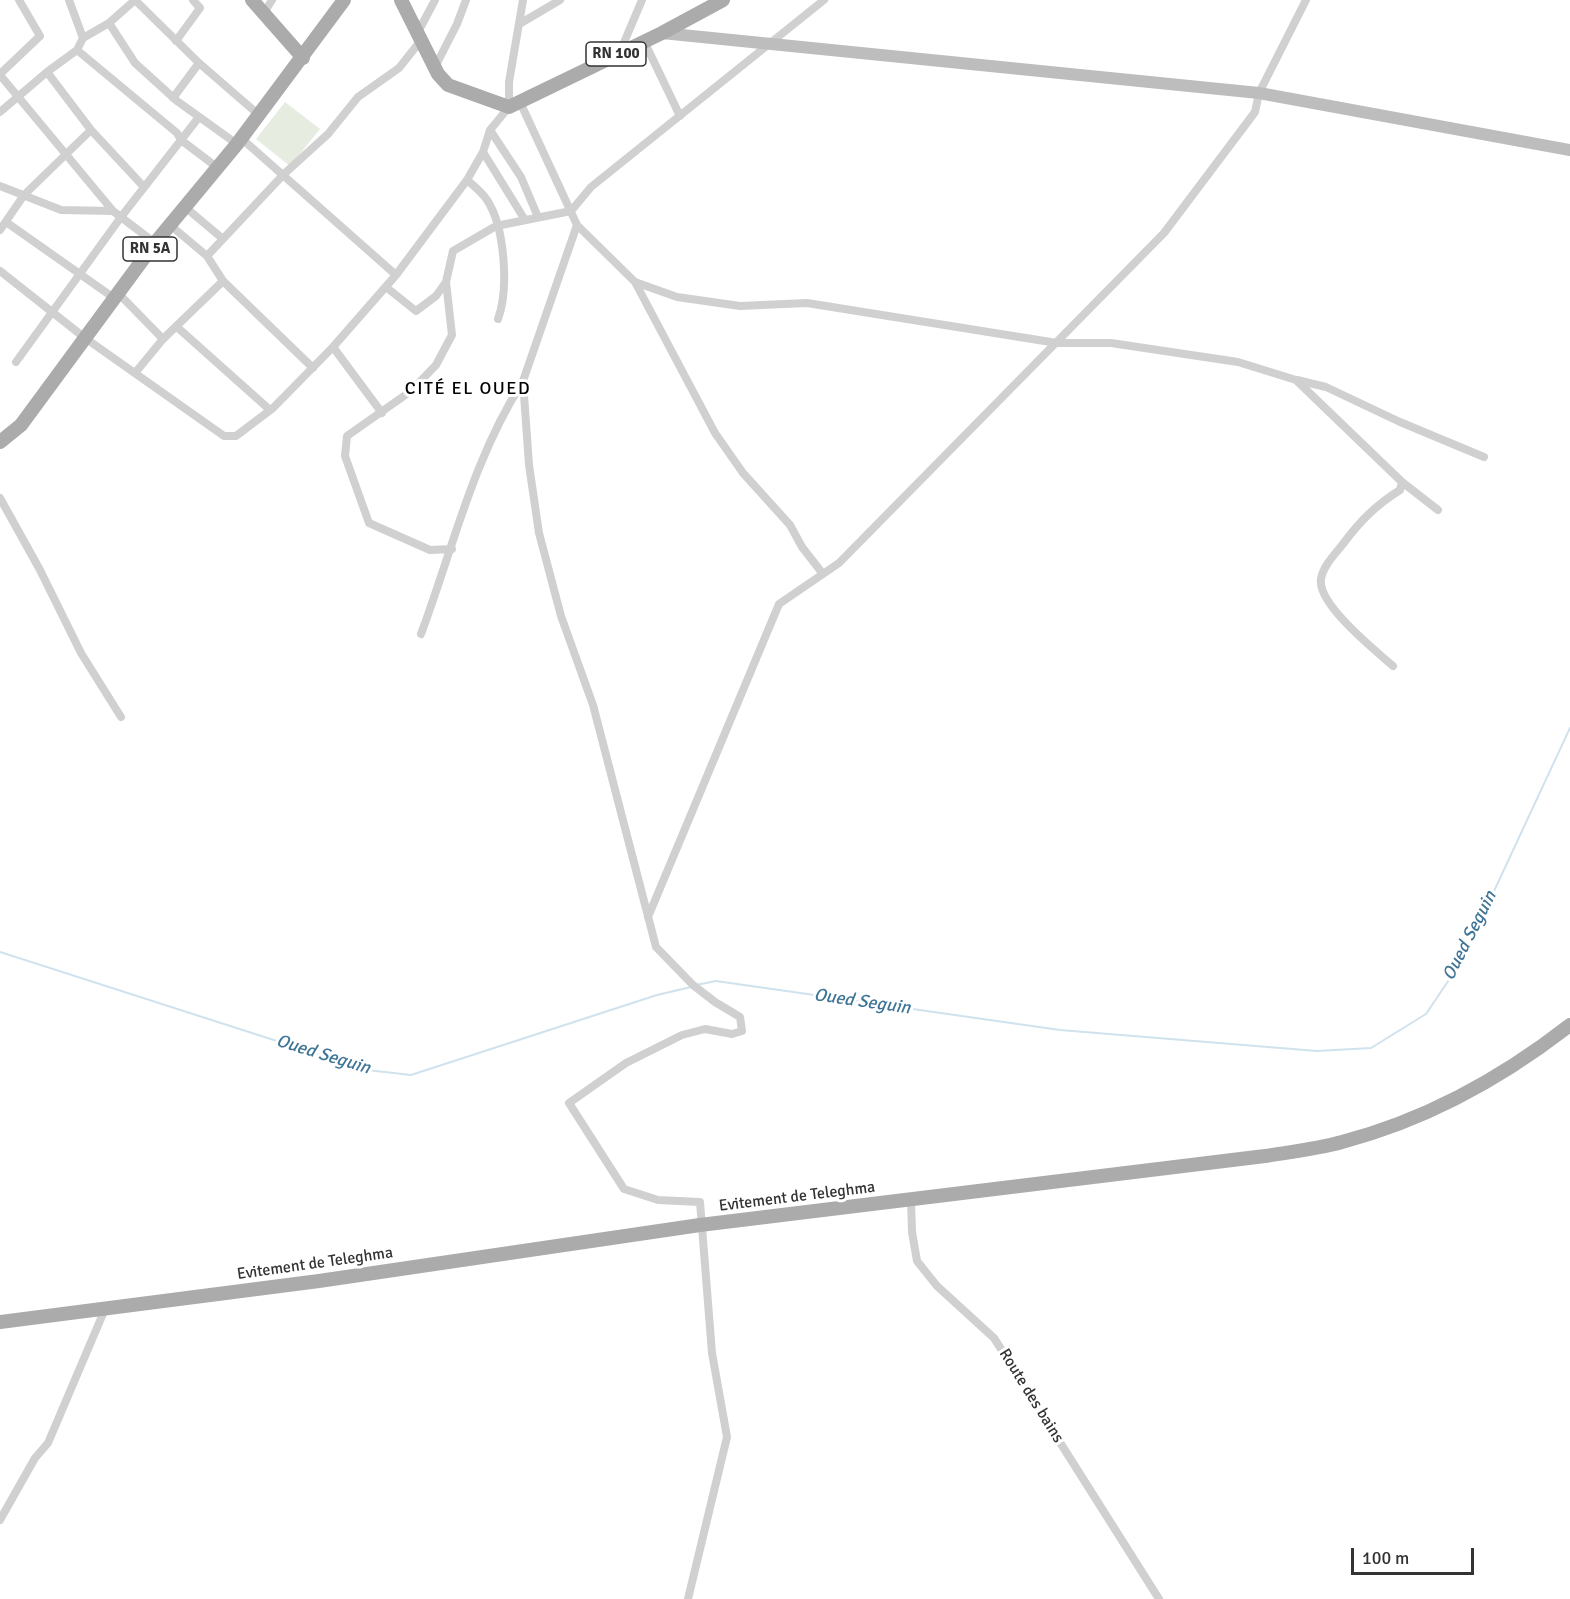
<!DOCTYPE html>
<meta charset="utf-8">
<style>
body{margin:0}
#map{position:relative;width:1570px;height:1599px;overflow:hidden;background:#fff;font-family:Signika,sans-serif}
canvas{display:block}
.scale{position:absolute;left:1351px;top:1548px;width:123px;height:27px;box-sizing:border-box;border:3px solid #333;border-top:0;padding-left:8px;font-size:18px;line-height:21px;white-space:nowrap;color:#333;-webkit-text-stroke:4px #fff;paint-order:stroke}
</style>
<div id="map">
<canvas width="1570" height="1599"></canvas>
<div class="scale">100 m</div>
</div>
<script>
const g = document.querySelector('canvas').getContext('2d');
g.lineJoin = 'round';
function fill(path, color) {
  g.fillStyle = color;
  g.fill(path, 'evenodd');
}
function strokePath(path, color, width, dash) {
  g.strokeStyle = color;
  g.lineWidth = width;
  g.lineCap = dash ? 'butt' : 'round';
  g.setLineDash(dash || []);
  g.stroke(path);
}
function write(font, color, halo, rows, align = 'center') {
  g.font = font + ' Signika,sans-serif';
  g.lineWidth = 6;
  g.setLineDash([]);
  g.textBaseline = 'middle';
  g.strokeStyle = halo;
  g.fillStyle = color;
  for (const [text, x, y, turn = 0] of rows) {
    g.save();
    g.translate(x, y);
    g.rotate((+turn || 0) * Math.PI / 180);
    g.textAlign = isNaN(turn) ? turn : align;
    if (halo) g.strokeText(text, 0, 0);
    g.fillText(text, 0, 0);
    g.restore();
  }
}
fill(new Path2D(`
 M285 102 320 129 290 166 256 139Z`), '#e6ecdf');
strokePath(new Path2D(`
 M0 952 367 1070 411 1075 657 995 691 987
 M696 985 716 981 1060 1030 1317 1051 1371 1048 1426 1014 1461 962 1570 728`), '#cfe2ee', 2);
strokePath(new Path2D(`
 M69 0 83 38
 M135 0 199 63 259 115
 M264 13 272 0
 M109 23 135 63 177 101 237 144
 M521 23 560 0
 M418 32 435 0
 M176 41 200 8 193 0
 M644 41 680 116
 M77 50 177 133 181 140 218 168
 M620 52 642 0
 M435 67 457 24 466 0
 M47 72 91 130 144 187
 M0 74 40 36 19 0
 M0 75 113 211
 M173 98 199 63
 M520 102 577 225 523 381 529 465 539 533 561 616 593 705 656 947 693 985 715 1002 740 1017 742 1031 732 1034 705 1029 682 1035 626 1063 569 1103 624 1189 658 1200 700 1202 712 1353 727 1437 688 1599
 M0 112 47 72 77 50 83 38 109 23 135 0
 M490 130 521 177 538 217
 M241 138 396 275
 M483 152 525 220
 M467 180C474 186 482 192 487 200 505 227 509 289 498 319
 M0 186 61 210 113 211 155 243
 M185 207 223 239
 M6 222 114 298
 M170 225 207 256 223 281 313 368
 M577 225 635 282 677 297 740 306 807 303 1057 343H1111L1238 362 1296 380 1402 482 1438 510
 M0 230 24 195 91 130
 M207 256 284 174 328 134 358 97 399 68 422 39
 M0 271 85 338 224 436H236L273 408 333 347 396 275 467 180 483 152 490 130 509 107V82L523 0
 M635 282 715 433 743 473 790 525 802 547 823 574
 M386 287 416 311 436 296 446 282
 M118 293 163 339
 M177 327 270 410
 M333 347 382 413
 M16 362 121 217 199 117
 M135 373 163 339 223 281
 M1297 380 1326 387 1400 422 1484 457
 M0 498 40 570 81 653 121 717
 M452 549 430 550 369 523 345 456 347 436 411 391 436 365 452 335 446 282 453 251 496 226 571 211 591 187 824 0
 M421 634C453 548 473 459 523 381
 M1393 666C1376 651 1317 604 1321 579 1323 566 1335 554 1343 544 1360 521 1376 505 1400 490L1402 482
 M648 917 779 604 839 563 1164 233 1255 112 1259 93 1306 0
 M911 1199 912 1232 917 1261 937 1286 994 1338 1159 1599
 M0 1520 35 1458 48 1443 105 1309`), '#d0d0d0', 8);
strokePath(new Path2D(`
 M662 33 1259 93 1570 150`), '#bdbdbd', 12);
strokePath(new Path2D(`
 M252 0 303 58
 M401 0 438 74 448 85 509 107 662 33 723 0
 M0 442 21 425 155 243 237 144 344 0
 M0 1322 319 1281 700 1225 1265 1156C1290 1152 1317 1149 1342 1142 1426 1120 1502 1078 1570 1025`), '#ababab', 14);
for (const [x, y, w] of [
 [616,54,60],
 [150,249,54]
]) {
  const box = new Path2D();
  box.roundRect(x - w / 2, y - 12, w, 24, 4.5);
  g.fillStyle = '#fff';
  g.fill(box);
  strokePath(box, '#333', 1.5);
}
write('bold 15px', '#333', null, [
 ["RN 100",616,54],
 ["RN 5A",150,249]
]);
write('16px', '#333', '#fff', [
 ["Evitement de Teleghma",797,1197,-7],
 ["Evitement de Teleghma",315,1264,-8],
 ["Route des bains",1031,1396,58]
]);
g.letterSpacing = '1.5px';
write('18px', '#000', '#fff', [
 ["CITÉ EL OUED",468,389]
]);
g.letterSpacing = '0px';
write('italic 18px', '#3f7597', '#fff', [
 ["Oued Seguin",1470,936,-63],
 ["Oued Seguin",862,1002,8],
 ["Oued Seguin",323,1055,17]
]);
</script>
